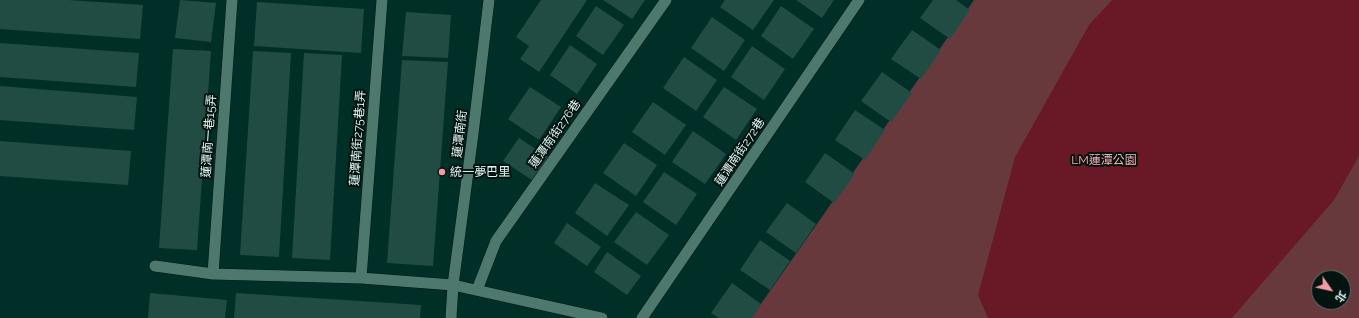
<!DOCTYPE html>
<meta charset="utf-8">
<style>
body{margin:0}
#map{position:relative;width:1359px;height:318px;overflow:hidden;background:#002f27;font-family:Raleway,"Noto Sans TC",sans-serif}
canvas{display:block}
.north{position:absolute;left:1311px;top:270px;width:40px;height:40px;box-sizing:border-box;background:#031310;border:1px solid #5d6f6b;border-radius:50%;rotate:124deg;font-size:11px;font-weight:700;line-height:16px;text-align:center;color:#e4faf4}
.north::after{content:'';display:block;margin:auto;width:14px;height:18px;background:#f49b9f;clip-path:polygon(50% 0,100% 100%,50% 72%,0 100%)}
</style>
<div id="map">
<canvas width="1359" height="318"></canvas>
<div class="north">北</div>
</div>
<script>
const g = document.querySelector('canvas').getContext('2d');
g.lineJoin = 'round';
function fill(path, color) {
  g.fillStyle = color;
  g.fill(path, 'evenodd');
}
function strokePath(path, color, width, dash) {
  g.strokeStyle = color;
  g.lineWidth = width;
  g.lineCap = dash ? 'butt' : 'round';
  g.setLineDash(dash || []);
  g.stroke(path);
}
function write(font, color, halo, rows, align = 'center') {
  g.font = font + ' Raleway,"Noto Sans TC",sans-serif';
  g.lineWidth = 4;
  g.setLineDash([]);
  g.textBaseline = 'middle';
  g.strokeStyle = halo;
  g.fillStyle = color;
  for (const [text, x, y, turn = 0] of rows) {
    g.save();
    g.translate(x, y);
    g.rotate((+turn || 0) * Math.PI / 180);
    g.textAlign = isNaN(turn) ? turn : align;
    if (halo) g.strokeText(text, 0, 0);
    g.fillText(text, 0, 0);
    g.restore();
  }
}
fill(new Path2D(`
 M974 0H1359V318H751ZM1319 278H1343V302H1319Z`), '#68393c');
fill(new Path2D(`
 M1112 0H1359V156L1334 200 1232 318H988L978 295 1015 157 1089 25Z`), '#691925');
fill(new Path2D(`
 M0 0H68L143 5 140 39 0 29Z
 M180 0 216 3 211 42 175 38Z
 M541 0H587L539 72 520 59 529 46 516 37Z
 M603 0H645L632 19Z
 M725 0H774L753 30 720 7Z
 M796 0H834L822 18Z
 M933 0H956L970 10 950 39 920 18Z
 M257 2 364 9 361 53 254 46Z
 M596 6 624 25 603 55 576 36Z
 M781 6 814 29 793 59 761 36Z
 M406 12 451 15 448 58 402 56Z
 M712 17 745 40 724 71 691 48Z
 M912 30 941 50 921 79 891 59Z
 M0 43 139 53 136 87 0 77Z
 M570 45 597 64 577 94 550 75Z
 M752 46 785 69 764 100 731 77Z
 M173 49 211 51 197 250 159 248Z
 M253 51 291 53 279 257 240 255Z
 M304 53 342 55 330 260 292 258Z
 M684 57 717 80 696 111 663 88Z
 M402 60 448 62 433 266 387 263Z
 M882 72 912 93 891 122 861 101Z
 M0 86 137 97 134 130 0 120Z
 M530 87 561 107 539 140 508 119Z
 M724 87 757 109 736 140 703 117Z
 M653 102 686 125 665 155 632 132Z
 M855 110 885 130 865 160 835 140Z
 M693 131 726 154 705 184 672 162Z
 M519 138 551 159 535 182 503 161Z
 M0 141 131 151 128 185 0 176Z
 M624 143 657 165 636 196 603 173Z
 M825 153 855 174 834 203 805 182Z
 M664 172 697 194 676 225 643 202Z
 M595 183 629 205 607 236 575 213Z
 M787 203 816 224 796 253 766 232Z
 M636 212 669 235 647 265 614 242Z
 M567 223 601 247 587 266 554 243Z
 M760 240 790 261 770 290 740 270Z
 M607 252 641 276 627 295 594 272Z
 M732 283 761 304 752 318H719L711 313Z
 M150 293 227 300 225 318H148Z
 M236 293 421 305 420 318H234Z`), '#214c43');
const service = new Path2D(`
 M155 266 213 274 361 278 453 285 602 318
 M213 274 232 0
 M361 278 382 0
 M477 290 496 241 666 0
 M642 318 859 0`);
const minor = new Path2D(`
 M451 318 453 285 473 134 489 0`);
strokePath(service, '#011410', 12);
strokePath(minor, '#011410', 12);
strokePath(service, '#4d786e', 11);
strokePath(minor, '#4d786e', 11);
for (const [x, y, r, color] of [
 [442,172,4,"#f49b9f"]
]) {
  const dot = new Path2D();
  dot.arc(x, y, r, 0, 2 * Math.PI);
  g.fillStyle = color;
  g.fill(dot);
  strokePath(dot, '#031310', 1.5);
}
write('12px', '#e4faf4', '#031310', [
 ["蓮潭南街",460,134,-83],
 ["蓮潭南街276巷",555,134,-55],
 ["蓮潭南一巷15弄",209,136,-86],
 ["蓮潭南街275巷1弄",358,138,-86],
 ["蓮潭南街272巷",740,152,-56]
]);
write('12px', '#f9b0b3', '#031310', [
 ["LM蓮潭公園",1104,160]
]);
write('12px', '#e4faf4', '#031310', [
 ["統一夢巴里",450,172]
], 'left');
</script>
